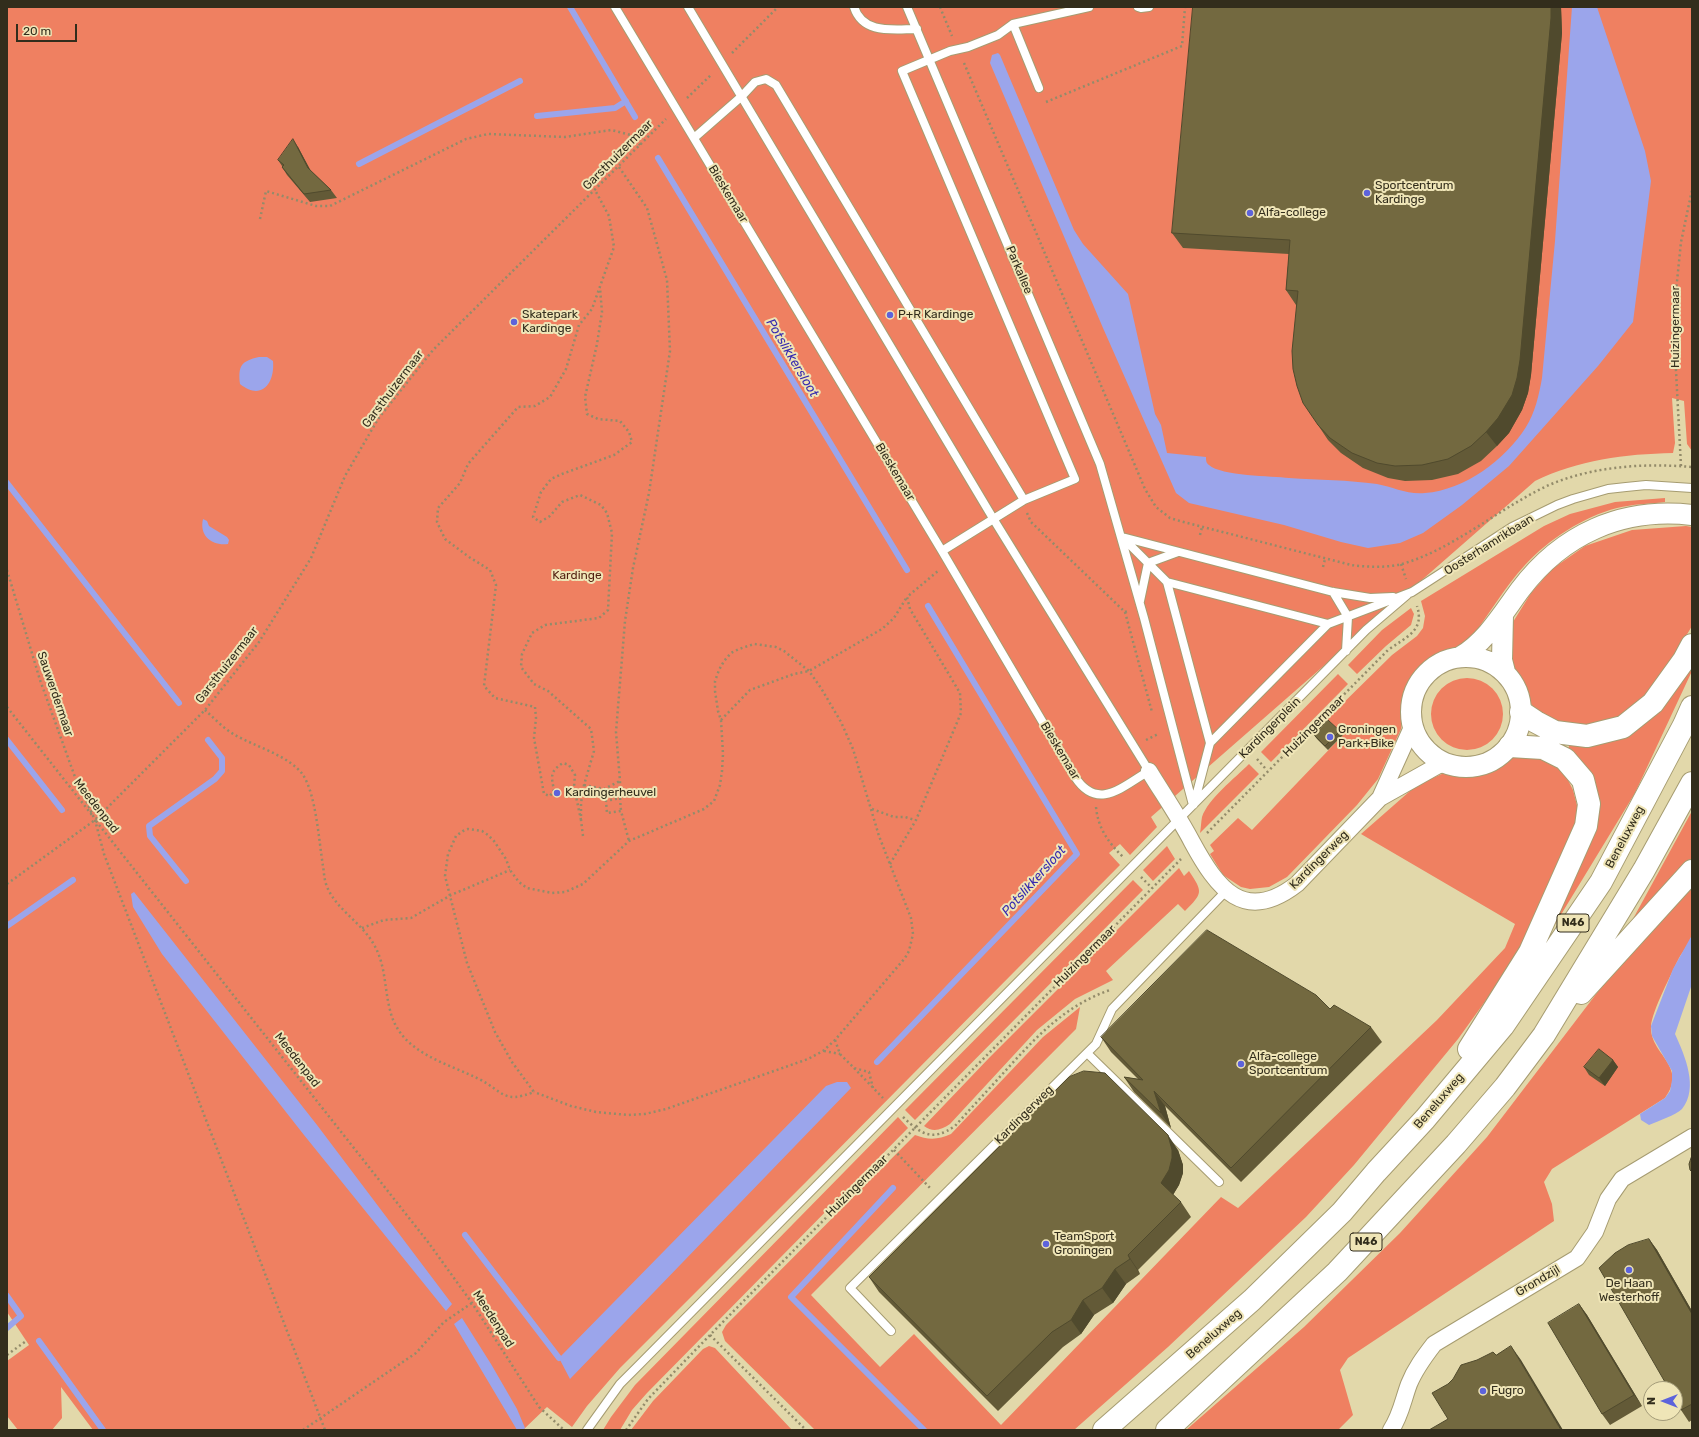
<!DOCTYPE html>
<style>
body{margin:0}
#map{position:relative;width:1699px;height:1437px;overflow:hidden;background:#e2d8aa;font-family:Rubik,sans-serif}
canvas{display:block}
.frame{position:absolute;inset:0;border:8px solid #322d1c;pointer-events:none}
.north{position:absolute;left:1643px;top:1381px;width:40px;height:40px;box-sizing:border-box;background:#efe5b7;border:1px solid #a39b79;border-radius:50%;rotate:270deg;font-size:11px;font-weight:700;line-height:16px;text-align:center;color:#322d1c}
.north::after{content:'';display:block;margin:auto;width:14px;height:18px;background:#5d63db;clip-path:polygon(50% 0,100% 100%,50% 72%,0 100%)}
.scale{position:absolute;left:16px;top:24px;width:61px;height:18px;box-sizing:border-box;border:2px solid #322d1c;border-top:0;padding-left:5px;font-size:12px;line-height:14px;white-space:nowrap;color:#322d1c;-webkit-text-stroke:3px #efe5b7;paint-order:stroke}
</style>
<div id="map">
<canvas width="1699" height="1437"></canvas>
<div class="frame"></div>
<div class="north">N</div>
<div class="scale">20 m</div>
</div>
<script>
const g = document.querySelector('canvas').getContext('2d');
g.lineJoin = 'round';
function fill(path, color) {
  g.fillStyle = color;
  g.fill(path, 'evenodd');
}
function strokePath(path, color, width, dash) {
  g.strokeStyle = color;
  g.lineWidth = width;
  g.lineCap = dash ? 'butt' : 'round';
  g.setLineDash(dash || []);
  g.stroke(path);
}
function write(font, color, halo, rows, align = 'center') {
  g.font = font + ' Rubik,sans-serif';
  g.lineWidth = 4;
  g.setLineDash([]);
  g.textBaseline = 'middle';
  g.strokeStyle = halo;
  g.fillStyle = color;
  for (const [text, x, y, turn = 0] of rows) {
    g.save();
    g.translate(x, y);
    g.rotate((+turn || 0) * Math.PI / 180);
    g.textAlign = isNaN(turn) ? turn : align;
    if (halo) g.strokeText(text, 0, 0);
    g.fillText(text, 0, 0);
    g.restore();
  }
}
fill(new Path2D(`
 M7 7H1692V451L1687 444 1684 401 1672 398 1675 443 1673 453C1625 454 1578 460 1535 481L1151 817 1157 827 1130 855 1120 844 1109 853 1120 865 805 1183 620 1368 587 1406 572 1427 547 1407 523 1430H93L61 1387 62 1418 52 1430H18L7 1416V1361L29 1345 7 1312Z
 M1665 498V502C1649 504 1633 504 1617 508 1583 517 1549 539 1525 565 1504 588 1488 616 1469 641L1459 648 1439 656 1426 665 1414 681 1405 699 1401 729 1378 779 1357 805 1287 877 1269 887 1250 889 1241 887 1223 875 1210 854 1214 851 1210 845 1238 818 1252 830 1343 735 1327 719 1392 655 1417 636 1423 628 1425 616 1421 601 1544 526 1570 514 1615 502Z
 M1686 526 1692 527V626L1671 661 1648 694 1619 717 1590 725 1562 724 1538 714 1528 699 1510 661 1513 622 1531 593 1552 569 1585 546 1632 530Z
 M1411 608 1414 614 1411 625 1386 646 1357 674 1348 665 1382 630Z
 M1692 664V671L1635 793 1551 931 1590 843 1567 752 1571 740 1622 737 1656 715Z
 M1338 674 1348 684 1271 762 1261 752Z
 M1431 714a36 36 0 1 1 72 0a36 36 0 1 1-72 0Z
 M1516 756 1546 759 1565 774 1573 790 1579 813 1535 932 1458 1039 1354 1165 1306 1217 1168 1347 1074 1430H815L725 1341 722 1332 726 1325 915 1135C928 1140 938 1140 951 1134L1043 1037 1080 1007 1076 1029 811 1295 880 1367 914 1334 1001 1425 1221 1197 1238 1208 1437 1020 1505 948 1515 924 1361 834 1418 784 1442 774 1469 775 1489 769Z
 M1249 764 1259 774 1200 833C1201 828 1201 822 1202 817 1208 799 1235 778 1249 764Z
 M1692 811V862L1628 928Z
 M1167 846 1175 859 1153 881 1143 870Z
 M1179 868 1184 876 1189 871C1203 892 1203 893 1185 911L1178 904 1106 971 1113 980 1075 999 1037 1030 950 1124C941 1130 933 1133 924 1126L989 1058Z
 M1692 879C1692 895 1695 919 1692 934 1691 942 1683 951 1679 958 1672 973 1652 1011 1651 1026 1649 1054 1689 1066 1665 1098L1552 1169 1544 1182 1552 1204 1554 1221 1348 1358 1340 1370 1353 1415 1338 1430H1186L1304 1327 1400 1233 1487 1137 1632 947Z
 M1133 880 1143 890 915 1120 905 1110Z
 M898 1117 908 1128 647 1393 632 1410 620 1430H603L611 1417 635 1385Z
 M709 1346 715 1348 792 1430H631L653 1401 703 1349Z`), '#ef8061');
fill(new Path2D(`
 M1572 7H1597L1645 151 1651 181 1633 322 1598 366 1509 466 1462 505 1423 533 1400 543 1368 548 1341 542 1284 525 1189 503 1176 493 1103 328 990 63 992 55 998 53 1000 55 1074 230 1083 244 1128 294 1155 414 1161 425 1167 453 1206 457C1206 460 1206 463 1209 465 1221 476 1272 476 1289 478 1319 480 1348 480 1377 484 1393 487 1408 495 1425 493 1465 490 1505 460 1526 427 1535 413 1539 395 1542 378L1555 241Z
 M259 357H267L273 361C275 384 261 401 240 384 238 366 241 361 259 357Z
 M203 519 207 521 209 526 227 537 229 540 228 544C212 546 199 536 203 519Z
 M134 892 317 1125 452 1304 446 1311 304 1135 162 954 133 907 131 894Z
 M1692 935V984L1675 1034C1685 1056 1699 1088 1682 1109 1676 1115 1658 1121 1649 1125L1641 1120 1640 1114 1665 1098 1670 1091 1672 1080V1071L1652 1036 1651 1026 1673 969Z
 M837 1082H847L851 1088 570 1379 559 1358 826 1086Z
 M462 1318 491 1364 517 1409 525 1428 523 1430H517L454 1324Z`), '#9ba5eb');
strokePath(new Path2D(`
 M570 7 635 117
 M537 116 615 108 626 101
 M658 158 907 570
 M359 164 520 81
 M7 483 179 703
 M7 740 62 810
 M186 881 150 836 149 826 215 779 222 771V758L208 740
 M7 926 73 880
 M877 1062 1077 854 928 606
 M893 1188 791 1297 924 1430
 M465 1235 559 1358
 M7 1296 21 1316 7 1328
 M39 1341 103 1430`), '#9ba5eb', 6);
const service = new Path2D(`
 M615 7 942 551 1075 777C1098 812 1123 786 1149 771L994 520 688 7
 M854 7C863 35 894 29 917 29
 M907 7 1100 464 1144 618 1193 805
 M1138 7 1141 8 1149 7
 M1013 24 1039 88
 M694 138 742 96 755 82 766 79 776 85 1024 500 942 551
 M1024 500 1075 479 902 71 950 51 968 47 998 35 1013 24 1089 7
 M1122 537 1333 592 1370 598 1393 597
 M1122 537 1167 582 1210 743
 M1167 582 1328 624
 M1333 592 1348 617 1346 651
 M1140 601 1148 563 1178 552
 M1194 804 1210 743 1328 624 1412 592 1512 527 1557 505 1573 499 1608 489 1626 487 1646 485 1692 488
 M1087 1053 1219 1182
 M891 1331 850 1288 1096 1044 1112 1009 1226 891
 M587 1430 620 1384 639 1365 1366 630 1407 595`);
const minor = new Path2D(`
 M1149 771C1163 794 1179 817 1192 842 1217 888 1244 925 1297 884L1380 798 1437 766 1445 763
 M1380 798 1413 725
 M1391 1430C1401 1415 1403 1400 1409 1384 1415 1369 1424 1357 1434 1344L1577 1258 1595 1232 1608 1199 1622 1179 1692 1137`);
const tertiary = new Path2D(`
 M1503 615 1502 660 1505 672
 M1460 657C1486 642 1503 613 1520 590 1562 534 1622 507 1692 515
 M1411 712a55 55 0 1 1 110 0a55 55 0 1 1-110 0Z`);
const trunk = new Path2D(`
 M1521 712 1536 722 1555 732 1587 736 1623 727 1653 703 1684 660 1692 645
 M1581 993 1692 871
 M1469 1049 1530 952 1586 826 1589 804 1583 780 1565 759 1543 748 1510 746
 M1104 1430 1252 1300 1342 1212 1376 1172 1425 1119 1503 1026 1601 882 1684 725 1692 707
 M1167 1430 1337 1272 1456 1144 1505 1087 1544 1035 1644 870 1692 783`);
strokePath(service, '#a69c71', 10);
strokePath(minor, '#a69c71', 18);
strokePath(tertiary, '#a69c71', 22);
strokePath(trunk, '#a69c71', 24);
strokePath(new Path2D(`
 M940 7 952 36
 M732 53 778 7
 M964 63 1145 489 1156 507 1170 518 1180 521 1351 565C1367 567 1386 568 1402 564 1454 549 1499 508 1549 485 1594 466 1644 463 1692 467
 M687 98 712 74
 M1046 102 1182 46 1185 7
 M619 167 647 208 667 280 670 351 649 493 633 568 625 621 616 732 620 781V798L606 801 607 813 621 811 629 841
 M260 219 266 191 316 206H330L466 139 488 134 565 137 611 130 631 135 640 145
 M1681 466 1674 333 1675 301 1681 242 1692 190
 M1027 513 1031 522 1125 612 1128 611
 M1200 535 1202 527
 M1401 564 1406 579
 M1323 567 1325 559
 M7 570 40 680 75 777 95 820 104 854 325 1430
 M1125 612 1152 712
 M7 707 92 815
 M205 710C214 718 224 729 235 735 254 746 290 756 303 775 316 794 319 842 323 866 324 872 324 878 326 884 334 908 360 921 373 943 386 964 384 987 390 1010 400 1053 445 1062 479 1079 504 1092 503 1104 534 1092L512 1062 495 1032 467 963 445 876 448 854 456 836 463 831 468 829 482 831 488 835 494 841 506 859 510 870 519 882 527 888 552 893 565 892 583 884 629 841 704 809 714 801 720 785 722 771 723 754 721 720 718 711 715 691V681L719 670 724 661 731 653 739 649 754 644 776 647 784 651 809 671 821 688 841 722 853 749 879 836 911 918 913 934 909 951 905 958 835 1040 823 1051 808 1059 666 1109 645 1114 628 1115 596 1112 571 1106 534 1092
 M721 720 750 690 794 674 809 671 882 629 894 618 907 597
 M1146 740 1158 734
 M1257 759 1265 768
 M584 785 604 789 620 781
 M620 798 621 811
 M1096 807C1098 828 1108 842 1123 857
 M872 809 894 817H905L915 820
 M581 820 574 787 575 775 569 765 563 763C550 771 551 776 554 790L550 796 544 794 534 738 536 718 535 707 495 698 484 686 496 585 490 570 469 557 445 539 437 522 438 508 460 483 468 464 518 407 535 406 550 397 566 369 579 325 592 309 614 247 609 216 595 190
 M96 821 428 1242 472 1303 539 1407 564 1430
 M1207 833 1388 650C1406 637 1425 631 1417 606
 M583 836 581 820V803L584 785 594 751 591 729 548 691 534 684 521 667 522 654 532 633 545 625 599 618 608 610 612 533 607 513 601 505 580 495 562 502 550 516 540 522 533 517 541 492 551 479 562 474 614 455 632 442 629 432 620 421 598 419 587 414 585 397 597 344 602 312 600 288
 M890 864 916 820 961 713 960 693 910 609 907 597 938 571
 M1141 877 1152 888
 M7 884 95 820 205 710 259 642 311 558 345 476 378 419 433 350 666 119
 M362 928 384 920 411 918 451 895 510 870
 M835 1040 840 1054 854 1068 869 1072 873 1088
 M824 1051 840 1054
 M854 1068 883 1098
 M903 1117C921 1134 932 1142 955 1126 972 1107 990 1088 1007 1069 1037 1036 1066 1005 1110 990
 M894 1150 931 1189
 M710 1335 806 1430
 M7 1355 26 1341
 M303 1430 416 1353 444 1322 472 1303
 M626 1430 648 1399 710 1335 1181 859`), '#938b6a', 2.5, [2, 3]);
strokePath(service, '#fff', 8);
strokePath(minor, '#fff', 16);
strokePath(tertiary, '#fff', 20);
strokePath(trunk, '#fff', 22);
fill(new Path2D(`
 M1193 7H1561L1562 33 1531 375 1528 393 1522 410 1509 433 1497 446 1481 461 1458 474 1432 480 1405 481 1388 478 1363 468 1341 453 1328 440 1318 425 1296 305 1286 290 1289 254 1183 248 1172 233Z
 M298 147 311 171 331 190 337 198 310 202 287 175 282 167V166L278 160Z
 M1340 731 1343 735 1328 750 1317 739 1314 735Z
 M1330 1009 1371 1027 1382 1042 1241 1182 1165 1106 1171 1128 1134 1092 1124 1077 1138 1079 1111 1052 1101 1037Z
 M1613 1060 1618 1067 1605 1086 1589 1075 1584 1067Z
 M1178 1150 1183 1165V1173L1179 1185 1173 1195 1181 1202 1191 1217 1138 1270 1140 1274 1126 1284 1113 1303 1094 1315 1081 1334 1063 1347 998 1411 879 1292 869 1277Z
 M1649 1239 1657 1250 1692 1311V1420L1689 1422 1681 1410Z
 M1579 1304 1587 1315 1642 1406 1610 1425 1602 1414Z`), '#635a37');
fill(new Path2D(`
 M1551 7H1561L1562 33 1531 375 1528 393 1522 410 1509 433 1497 446 1486 432Z
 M293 139 298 147 313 176 308 168Z
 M1613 1060 1618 1067 1605 1086 1599 1078Z
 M1154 1091 1165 1106 1171 1128 1161 1113Z
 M1168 1135 1178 1150 1183 1165V1173L1179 1185 1171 1198 1161 1183Z
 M1649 1239 1657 1250 1692 1311V1314Z
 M1128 1255 1138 1270 1140 1274 1130 1259Z
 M1115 1269 1126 1284 1113 1303 1102 1288Z
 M1083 1300 1094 1315 1081 1334 1071 1320Z
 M1579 1304 1587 1315 1642 1406 1634 1395Z
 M1511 1346 1521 1360 1563 1430H1561Z`), '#504a2d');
const building = new Path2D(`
 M1193 7H1551V18L1520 360 1517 378 1512 395 1498 418 1486 432 1471 446 1448 459 1422 465 1395 466 1377 463 1352 453 1330 438 1318 425 1303 403 1297 386 1293 369 1292 351 1298 291 1286 290 1290 240 1172 233Z
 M293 139 308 168 331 190 304 194 282 167 284 165 278 160Z
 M1328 720 1340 731 1325 746 1314 735Z
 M1207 930 1316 995 1330 1009 1334 1005 1371 1027 1231 1168 1154 1091 1161 1113 1124 1077 1143 1080 1101 1037Z
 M1599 1049 1613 1060 1599 1078 1584 1067Z
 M1084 1071 1105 1073 1168 1135 1172 1150V1158L1169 1170 1161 1183 1181 1202 1128 1255 1130 1259 1115 1269 1102 1288 1083 1300 1071 1320 1052 1332 987 1396 869 1277 1069 1077Z
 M1692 1157V1172L1690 1170 1689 1164 1691 1158Z
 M1649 1239 1692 1314V1404L1681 1410 1675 1400V1389H1669L1599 1268 1615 1253 1628 1245Z
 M1579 1304 1634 1395 1602 1414 1548 1323Z
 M1511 1346 1561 1430H1429L1448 1419 1432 1393 1448 1384 1453 1379 1461 1365 1477 1360 1493 1352 1496 1355Z`);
fill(building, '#736940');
strokePath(building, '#504a2d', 1);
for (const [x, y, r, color] of [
 [1367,193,4,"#5d63db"],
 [1250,213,4,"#5d63db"],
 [890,315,4,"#5d63db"],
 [514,322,4,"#5d63db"],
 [1330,737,4,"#5d63db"],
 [557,793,4,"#5d63db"],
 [1241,1064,4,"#5d63db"],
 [1046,1244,4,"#5d63db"],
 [1629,1270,4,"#5d63db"],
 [1483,1391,4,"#5d63db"]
]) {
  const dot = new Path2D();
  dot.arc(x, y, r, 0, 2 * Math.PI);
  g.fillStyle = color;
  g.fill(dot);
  strokePath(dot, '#efe5b7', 1.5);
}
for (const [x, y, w] of [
 [1573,923,32],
 [1366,1242,32]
]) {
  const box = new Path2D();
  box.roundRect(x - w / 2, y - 9, w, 18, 3);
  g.fillStyle = '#efe5b7';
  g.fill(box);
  strokePath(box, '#322d1c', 1);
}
write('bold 11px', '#322d1c', null, [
 ["N46",1573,923],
 ["N46",1366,1242]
]);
write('12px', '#322d1c', '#efe5b7', [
 ["Garsthuizermaar",618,155,-45],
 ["Bieskemaar",728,194,59],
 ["Parkallee",1019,270,67],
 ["Huizingermaar",1676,327,-90],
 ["Garsthuizermaar",393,389,-53],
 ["Bieskemaar",895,472,59],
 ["Oosterhamrikbaan",1489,545,-32],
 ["Garsthuizermaar",227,665,-52],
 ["Sauwerdermaar",55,694,71],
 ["Huizingermaar",1314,726,-45],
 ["Kardingerplein",1270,728,-45],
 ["Bieskemaar",1060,751,59],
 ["Meedenpad",96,806,52],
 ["Beneluxweg",1625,837,-62],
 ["Kardingerweg",1319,860,-45],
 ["Huizingermaar",1085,956,-45],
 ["Meedenpad",297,1060,52],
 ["Beneluxweg",1439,1101,-49],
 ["Kardingerweg",1024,1115,-45],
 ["Huizingermaar",857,1186,-45],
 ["Grondzijl",1538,1281,-31],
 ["Meedenpad",493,1319,57],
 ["Beneluxweg",1214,1334,-41]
]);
write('12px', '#322d1c', '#efe5b7', [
 ["Sportcentrum",1375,186],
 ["Kardinge",1375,200],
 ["Alfa-college",1258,213],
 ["Skatepark",522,315],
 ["Kardinge",522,329],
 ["P+R Kardinge",898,315],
 ["Groningen",1338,730],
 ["Park+Bike",1338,744],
 ["Kardingerheuvel",565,793],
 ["Alfa-college",1249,1057],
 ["Sportcentrum",1249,1071],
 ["TeamSport",1054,1237],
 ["Groningen",1054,1251],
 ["De Haan",1629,1284,"center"],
 ["Westerhoff",1629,1298,"center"],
 ["Fugro",1491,1391]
], 'left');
write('12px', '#511f10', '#efe5b7', [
 ["Kardinge",577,576]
]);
write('italic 13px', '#362aaf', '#efe5b7', [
 ["Potslikkersloot",792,358,59],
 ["Potslikkersloot",1034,881,-48]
]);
</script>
